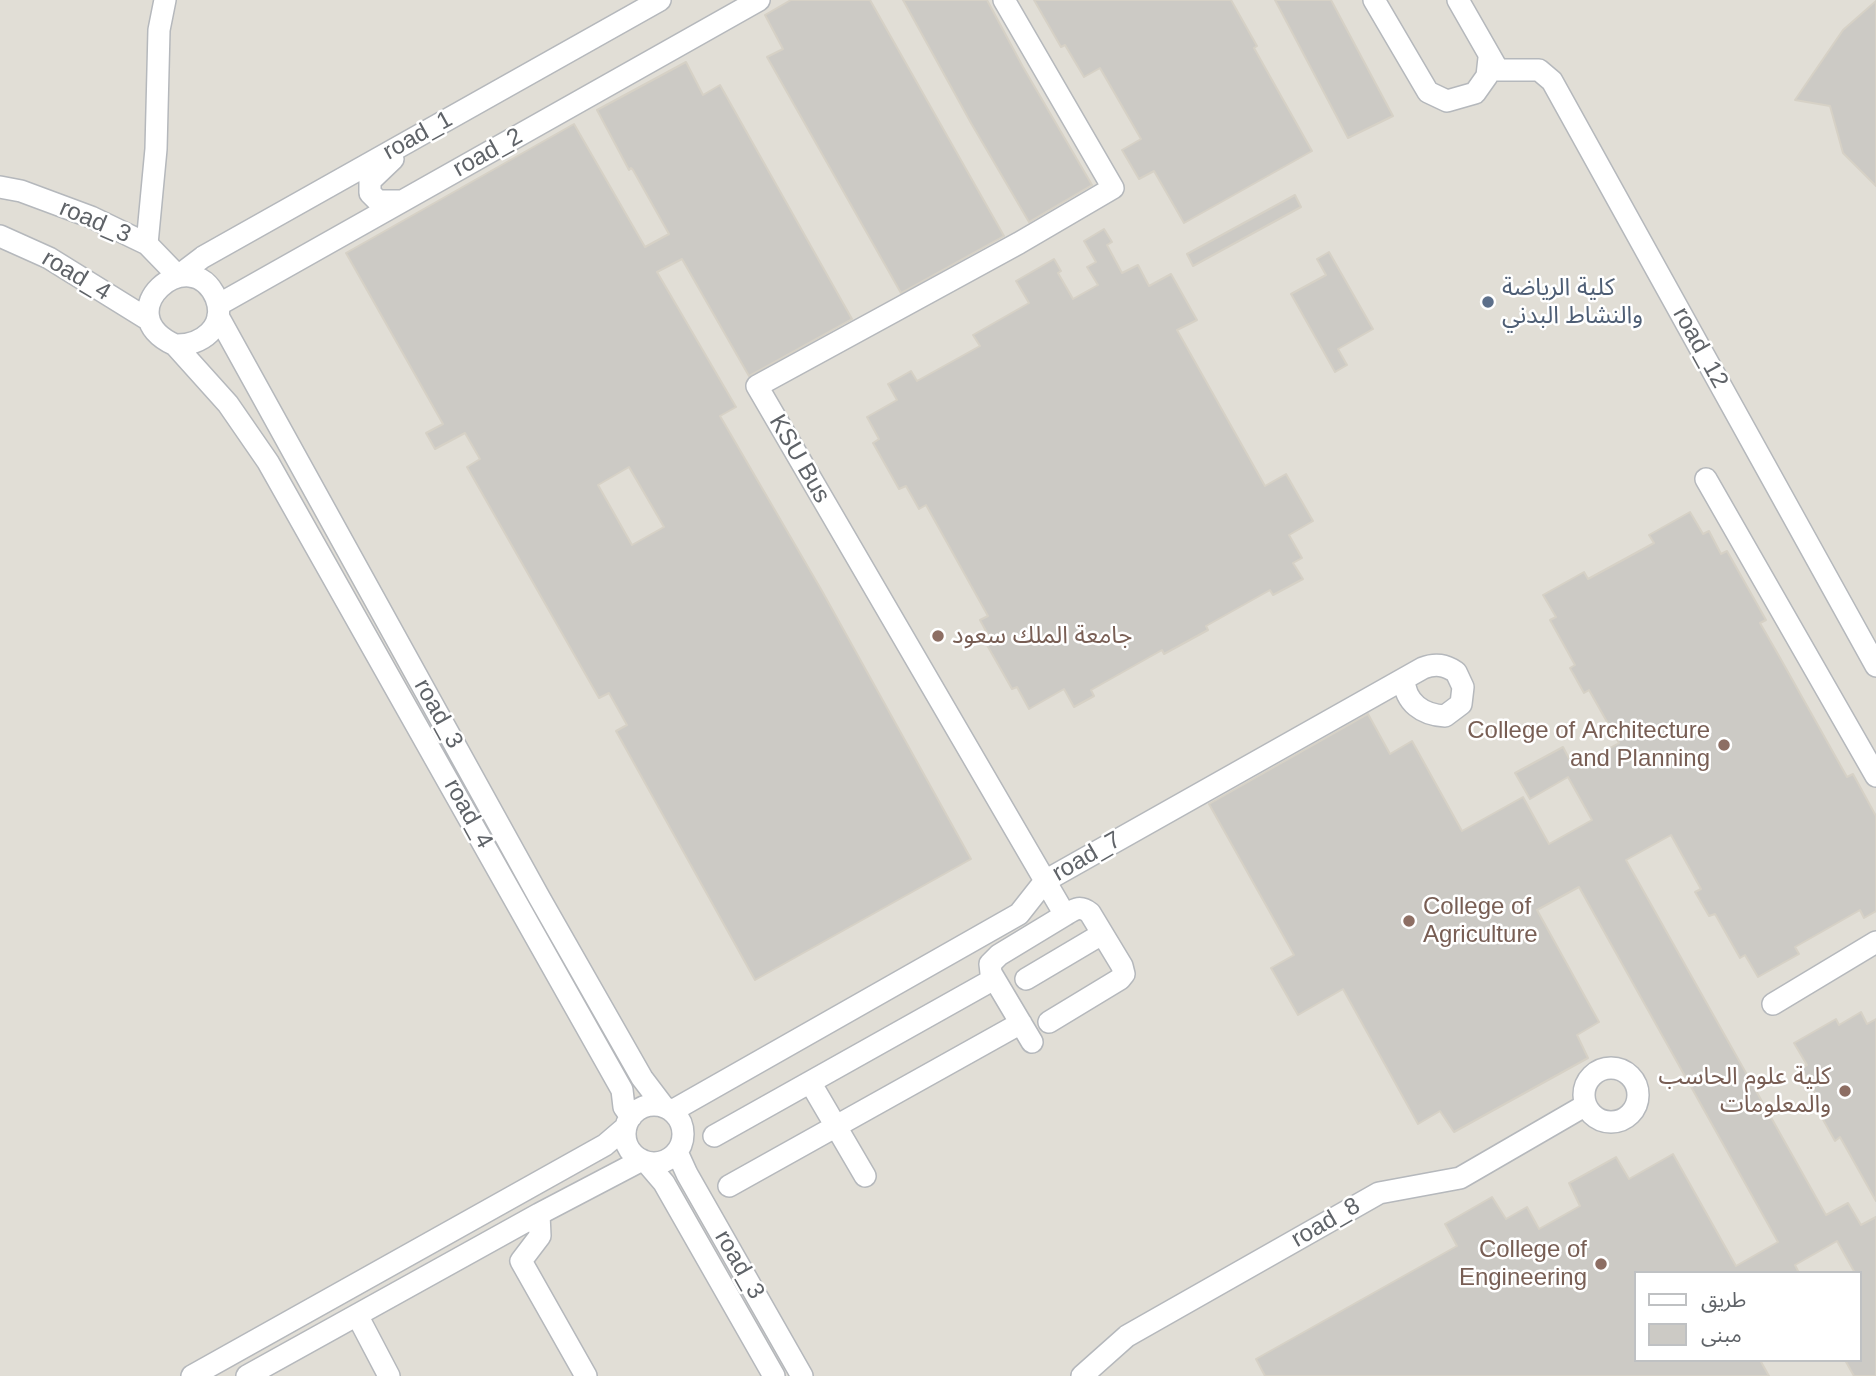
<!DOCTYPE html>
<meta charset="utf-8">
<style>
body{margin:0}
#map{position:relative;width:1876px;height:1376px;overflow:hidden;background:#f1efe8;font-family:Helvetica,"Noto Sans Arabic",sans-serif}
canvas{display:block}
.legend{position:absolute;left:1634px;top:1271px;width:228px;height:91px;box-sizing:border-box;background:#fff;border:2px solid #bfc1c3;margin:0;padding:9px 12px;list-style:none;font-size:21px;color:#5f6368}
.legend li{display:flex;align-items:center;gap:14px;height:35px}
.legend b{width:35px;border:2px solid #bfc1c3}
</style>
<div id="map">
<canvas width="1876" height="1376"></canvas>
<ul class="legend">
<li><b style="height:9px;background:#fff"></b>طريق</li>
<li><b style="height:19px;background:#cccac5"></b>مبنى</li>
</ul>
</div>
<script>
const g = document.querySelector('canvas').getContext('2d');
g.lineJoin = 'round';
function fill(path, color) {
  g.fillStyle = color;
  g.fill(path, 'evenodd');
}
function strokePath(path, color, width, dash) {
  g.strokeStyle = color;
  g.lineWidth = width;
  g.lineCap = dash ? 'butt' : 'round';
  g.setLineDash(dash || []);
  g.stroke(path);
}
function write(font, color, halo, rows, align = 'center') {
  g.font = font + ' Helvetica,"Noto Sans Arabic",sans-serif';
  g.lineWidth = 5;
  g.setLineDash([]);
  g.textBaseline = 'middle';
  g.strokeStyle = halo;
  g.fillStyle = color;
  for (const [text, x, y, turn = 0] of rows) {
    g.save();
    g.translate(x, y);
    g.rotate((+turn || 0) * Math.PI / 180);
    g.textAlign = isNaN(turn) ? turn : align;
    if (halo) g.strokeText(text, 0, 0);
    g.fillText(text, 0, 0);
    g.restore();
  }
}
fill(new Path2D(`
 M0 0H1876V1376H0ZM1636 1273H1860V1360H1636Z`), '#e1ded6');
const building = new Path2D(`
 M791 0H870L1004 236 901 293 767 57 783 49 765 15Z
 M903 0H987L1023 67 1092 185 1029 222 971 123Z
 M1034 0H1231L1257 46 1254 48 1312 151 1184 223 1154 171 1139 179 1122 150 1141 139 1100 68 1084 77 1065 45 1061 47Z
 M1275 0H1331L1393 116 1348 138Z
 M1876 1V186L1843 153 1830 106 1795 100 1843 30Z
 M686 62 703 95 720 85 852 319 749 376 682 259 657 272 736 407 720 416 822 591 971 859 755 980 616 731 627 725 609 693 599 698 467 467 480 459 465 433 435 449 426 433 443 424 346 253 574 124 645 247 669 234 633 170 631 168 629 170 597 110ZM629 467 664 527 632 545 598 485Z
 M1295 195 1301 207 1193 266 1187 254Z
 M1104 229 1112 242 1107 245 1122 273 1138 265 1149 286 1171 274 1197 320 1177 330 1265 486 1286 474 1313 521 1289 535 1302 558 1293 563 1303 579 1273 595 1270 590 1206 626 1208 630 1164 654 1162 650 1091 690 1094 696 1074 707 1064 689 1029 709 1017 687 1012 689 987 645 992 642 980 620 988 616 926 505 919 509 906 486 899 489 873 443 879 439 867 417 897 400 888 384 911 371 917 381 980 346 973 335 1029 303 1016 281 1054 259 1061 271 1058 273 1073 299 1098 285 1087 267 1096 262 1084 241Z
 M1329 252 1373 329 1338 349 1347 365 1335 372 1291 294 1326 275 1317 259Z
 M1690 512 1703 534 1709 531 1721 554 1727 551 1766 620 1760 623 1779 656 1847 777 1853 774 1876 816V911L1864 918 1860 910 1795 947 1799 954 1758 977 1745 955 1740 958 1715 914 1709 916 1695 892 1701 889 1671 835 1626 860 1826 1215 1848 1203 1861 1225 1876 1217V1376H1854L1845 1360H1860V1273H1855L1837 1241 1795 1265 1799 1273H1636V1360H1760L1769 1376H1265L1256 1359 1457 1246 1445 1224 1492 1197 1506 1219 1527 1207 1539 1229 1580 1206 1569 1183 1616 1157 1629 1179 1673 1154 1736 1266 1778 1242 1579 887 1537 910 1599 1022 1577 1035 1588 1058 1454 1132 1440 1111 1418 1124 1343 989 1298 1015 1271 968 1294 955 1209 804 1368 714 1390 754 1412 741 1462 831 1523 797 1549 844 1592 820 1568 777 1530 799 1515 773 1563 747 1574 768 1619 743 1589 690 1584 693 1570 668 1575 665 1550 620 1556 617 1543 595 1584 572 1588 579 1654 543 1649 535Z
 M1861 1012 1867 1024 1876 1019V1201L1840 1137 1835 1141 1821 1116 1827 1113 1801 1068 1807 1065 1794 1043 1836 1019 1839 1025Z`);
fill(building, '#cccac5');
strokePath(building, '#d6d1c6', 2);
const minor = new Path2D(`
 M1004 0 1113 188 1019 243 757 386 1065 915 999 955 990 964 991 973 1032 1042
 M1374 0 1428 92 1447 101 1475 93 1487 76 1489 58
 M1458 0 1498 70H1539L1552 81 1876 666
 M393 159 370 181V193L378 201H402
 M0 187 21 191 91 217 147 244 178 276 203 257 660 0
 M0 236 49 258 149 320
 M147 244 156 149 159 30 165 0
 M218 305 759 0
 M218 316 539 897 642 1078 664 1107
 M175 345C201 346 227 327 216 298 191 239 105 313 175 345L228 404 268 462 622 1090 624 1107 631 1117
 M1706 479 1876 776
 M1026 979 1102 934
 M1773 1004 1876 942
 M1049 1022 1120 979 1124 974 1122 966 1090 913C1080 905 1075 909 1065 915
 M1584 1095a27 27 0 1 1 54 0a27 27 0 1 1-54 0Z
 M810 1082 865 1176
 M625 1134a29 29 0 1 1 58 0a29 29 0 1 1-58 0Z
 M672 1111 1019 914 1045 881 1423 668C1436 663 1445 665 1456 672L1463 687 1461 704 1445 716C1423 715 1405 703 1404 679
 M714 1136 994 979
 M677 1152 687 1174 802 1376
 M646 1162 664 1183 774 1376
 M729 1186 1021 1023
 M539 1214 540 1236 521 1261 586 1376
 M357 1315 389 1376
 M192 1376 605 1145 626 1127
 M247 1376 539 1214 642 1160
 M1082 1376 1127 1336 1379 1193 1460 1178 1586 1105`);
strokePath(minor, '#b5b8bc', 24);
strokePath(minor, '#fff', 21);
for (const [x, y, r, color] of [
 [1488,302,7,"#5c6f8a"],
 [938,636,7,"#8d6e63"],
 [1724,745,7,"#8d6e63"],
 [1409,921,7,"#8d6e63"],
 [1845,1091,7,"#8d6e63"],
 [1601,1264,7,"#8d6e63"]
]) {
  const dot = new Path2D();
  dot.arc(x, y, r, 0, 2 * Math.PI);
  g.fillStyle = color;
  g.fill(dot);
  strokePath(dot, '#fff', 2.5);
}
write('24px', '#5f6368', '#fff', [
 ["road_1",418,136,-29],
 ["road_2",488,153,-29],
 ["road_3",95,222,23],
 ["road_4",76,276,31],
 ["road_12",1700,348,61],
 ["KSU Bus",799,459,60],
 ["road_3",438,714,61],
 ["road_4",468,814,61],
 ["road_7",1087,857,-30],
 ["road_8",1326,1223,-30],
 ["road_3",739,1265,60]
]);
write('24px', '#4e5e75', '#fff', [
 ["كلية الرياضة",1502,288],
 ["والنشاط البدني",1502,316]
], 'left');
write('24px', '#785e54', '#fff', [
 ["جامعة الملك سعود",952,636,"left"],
 ["College of Architecture",1710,731],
 ["and Planning",1710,759],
 ["College of",1423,907,"left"],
 ["Agriculture",1423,935,"left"],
 ["كلية علوم الحاسب",1831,1077],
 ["والمعلومات",1831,1105],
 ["College of",1587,1250],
 ["Engineering",1587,1278]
], 'right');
</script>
